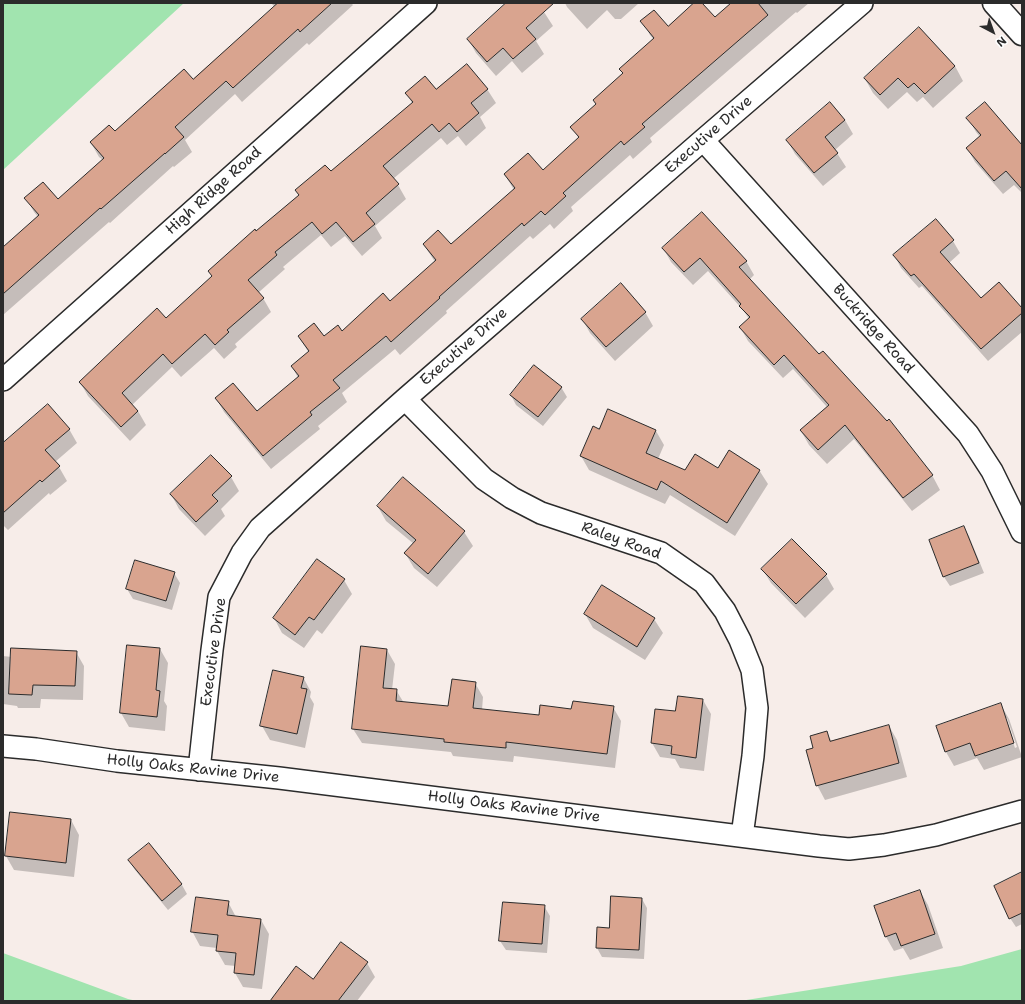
<!DOCTYPE html>
<style>
body{margin:0}
#map{position:relative;width:1025px;height:1004px;overflow:hidden;background:#f7ede9;font-family:"Shantell Sans",sans-serif}
canvas{display:block}
.frame{position:absolute;inset:0;border:4px solid #2b2b2b;pointer-events:none}
.north{position:absolute;left:973px;top:12px;width:40px;height:40px;-webkit-text-stroke:3px #fff;paint-order:stroke;rotate:139deg;font-size:11px;font-weight:700;line-height:16px;text-align:center;color:#2b2b2b}
.north::after{content:'';display:block;margin:auto;width:14px;height:18px;background:#2b2b2b;clip-path:polygon(50% 0,100% 100%,50% 72%,0 100%)}
</style>
<div id="map">
<canvas width="1025" height="1004"></canvas>
<div class="frame"></div>
<div class="north">N</div>
</div>
<script>
const g = document.querySelector('canvas').getContext('2d');
g.lineJoin = 'round';
function fill(path, color) {
  g.fillStyle = color;
  g.fill(path, 'evenodd');
}
function strokePath(path, color, width, dash) {
  g.strokeStyle = color;
  g.lineWidth = width;
  g.lineCap = dash ? 'butt' : 'round';
  g.setLineDash(dash || []);
  g.stroke(path);
}
function write(font, color, halo, rows, align = 'center') {
  g.font = font + ' "Shantell Sans",sans-serif';
  g.lineWidth = 3;
  g.setLineDash([]);
  g.textBaseline = 'middle';
  g.strokeStyle = halo;
  g.fillStyle = color;
  for (const [text, x, y, turn = 0] of rows) {
    g.save();
    g.translate(x, y);
    g.rotate((+turn || 0) * Math.PI / 180);
    g.textAlign = isNaN(turn) ? turn : align;
    if (halo) g.strokeText(text, 0, 0);
    g.fillText(text, 0, 0);
    g.restore();
  }
}
fill(new Path2D(`
 M3 3H184L3 170Z
 M1022 949V1001H740L961 966Z
 M3 953 128 999 137 1001H3Z`), '#a1e4af');
fill(new Path2D(`
 M271 3H351L353 5 309 45 307 43 242 102 235 94 185 140 192 152 174 167 173 166 110 223 109 222 3 315V248L38 217 34 212 26 198 58 201 103 160 99 157 91 143 115 133 193 81 275 7Z
 M508 3H537L544 12 553 26 536 41 544 54 522 73 512 61 496 76 476 53 468 39Z
 M565 3H639L621 19H615L607 10 587 29 567 7Z
 M696 3H701L715 19 733 3H809L797 13 796 12 650 138 652 142 633 159 630 155 571 207 573 211 554 229 550 224 533 239 530 236 446 311 447 313 400 355 395 349 342 393 347 402 318 426 320 429 271 469 224 412 216 398 257 413 298 378 292 366 309 353 299 337H324L342 332 390 302 435 262 424 245 451 246 514 190 505 175 543 171 579 139 572 127 597 105 623 74 620 69 654 40 650 35 642 21 668 28Z
 M919 28 955 66 963 81 933 108 923 97 917 102 907 92 888 109 873 93 865 79Z
 M487 89 496 103 480 117 486 128 466 146 458 136 447 145 441 138 393 179 398 185 406 199 375 226 382 238 362 256 345 236 331 247 321 235 283 267 285 269 258 293 263 298 271 312 235 344 237 347 224 359 214 348 181 377 172 367 132 405 138 411 146 425 130 441 88 396 80 382 166 320 213 278 209 271 299 195 296 191 330 172 412 103 406 93Z
 M968 118 1022 146V193L1014 185 1003 194 975 162 967 148 980 137 976 132Z
 M845 120 853 134 835 150 846 167 823 186 795 154 787 140Z
 M935 220 953 241 960 253 949 263 981 300 1022 310V332L988 361 922 286 919 288 901 268 894 255Z
 M663 248 746 261 754 275 749 280 932 475 940 490 912 511 854 439 827 464 809 445 801 431 827 407 793 369 783 378 748 341 740 327 749 319 743 310 708 271 693 285 671 262Z
 M645 312 653 326 615 361 590 333 582 319Z
 M561 387 567 397 543 426 516 405 511 395Z
 M69 429 77 443 55 462 59 467 67 481 50 495 49 493 8 530 3 525V445Z
 M600 430 656 431 664 445 658 459 686 471 718 470H759L768 484 735 536 670 495 665 504 589 470 581 456Z
 M211 456 231 477 239 491 221 509 225 516 205 536 179 509 171 494Z
 M403 478 464 532 473 546 437 587 414 568 405 553 414 544 386 521 378 507Z
 M964 527 969 536 984 573 950 586 944 577 930 540Z
 M762 569 826 575 834 589 805 618 771 583Z
 M174 573 180 583 172 610 133 599 127 589Z
 M344 580 352 594 322 634 317 630 304 648 282 633 274 618Z
 M585 614 654 619 663 633 645 660 593 628Z
 M128 646 160 649 168 663 164 701 167 706 165 731 129 727 121 713Z
 M387 650 395 664 392 690H396L404 703 449 707 475 683 483 697 482 710 540 716 572 710 613 707 621 721 615 768 514 756 513 762 453 756 451 752 362 743 353 729Z
 M76 652 84 666 83 700 41 699 40 708H18L17 706 3 704V656L12 657Z
 M303 677 311 692 310 697 314 704 305 748 270 740 262 726Z
 M703 700 711 714 704 771 680 768 675 759 660 757 652 743 676 712Z
 M1001 705 1009 719 1022 757 984 770 977 758 954 766 946 752 937 727ZM1005 718H1007L1017 747 1015 748Z
 M889 726 897 740 907 777 825 800 817 785 814 749 827 733 832 742Z
 M11 813 71 820 79 835 74 877 14 870 6 856Z
 M149 844 182 885 187 894 168 910 135 870 129 860Z
 M1022 873V924L1016 927 1010 918Z
 M920 891 928 905 943 948 910 960 903 948 894 951 886 937 875 907Z
 M642 899 647 908 644 959 602 957 597 948Z
 M228 902 236 917 261 920 269 934 262 989 243 987 235 973 236 966 225 965 217 951V948L200 946 192 931Z
 M544 906 550 916 547 953 506 950 500 941Z
 M367 963 375 977 357 1001H277L313 980Z`), '#0003');
const building = new Path2D(`
 M278 3H332L300 32 298 29 233 88 226 81 175 127 184 137 165 154V153L101 209 100 208 3 294V247L39 215 24 198 43 182 58 199 104 158 90 142 109 125 115 131 184 69 193 79Z
 M506 3H554L526 28 536 39 513 59 503 48 487 62 467 39Z
 M694 3H702L715 17 731 3H758L768 15 642 124 645 127 624 145 621 141 563 193 566 196 545 215 541 211 524 226 522 223 439 297 440 298 391 342 386 336 333 380 340 388 310 412 312 415 263 456 215 398 233 383 257 411 299 376 291 366 309 351 298 336 314 323 324 336 338 325 342 331 383 293 390 301 436 260 423 244 438 230 451 244 515 188 504 174 528 153 543 170 579 137 570 127 596 104 593 100 623 73 619 69 654 38 640 21 654 10 668 26Z
 M919 27 955 66 925 94 914 83 908 88 898 78 880 95 864 78Z
 M467 64 488 89 471 103 479 113 457 132 449 123 439 132 432 124 383 166 399 184 366 213 375 224 353 242 336 222 322 234 312 222 275 252 277 255 248 280 264 298 227 330 229 332 215 345 205 334 172 364 163 354 122 393 138 411 121 427 79 382 157 308 166 318 212 276 208 271 255 229 256 231 299 195 295 190 325 165 331 171 413 102 405 93 425 76 436 89Z
 M830 102 845 120 825 137 838 153 814 173 786 140Z
 M985 102 1022 145V189L1006 171 994 181 966 148 981 135 966 118Z
 M702 212 747 261 739 267 819 354 823 351 887 421 889 419 933 475 903 498 845 425 818 450 800 430 829 405 784 355 774 365 739 327 750 317 739 306 741 304 700 258 684 272 662 248Z
 M936 219 954 240 940 252 981 298 999 282 1022 308V313L981 349 914 274 911 276 893 255Z
 M621 283 646 312 606 347 581 319Z
 M534 365 562 387 538 417 510 395Z
 M48 404 70 429 45 450 60 466 42 482 40 480 3 513V443Z
 M608 409 656 430 646 453 685 470 695 454 718 468 729 450 760 470 727 523 661 481 657 490 580 456 593 426 599 429Z
 M211 455 232 476 212 495 218 501 196 522 170 494Z
 M403 477 465 531 428 574 404 553 416 540 377 506Z
 M964 526 979 563 943 577 929 540Z
 M792 539 827 574 796 604 761 569Z
 M317 559 345 579 314 620 309 617 295 635 273 618Z
 M135 560 175 572 166 601 126 589Z
 M602 585 655 618 637 647 584 614Z
 M127 645 160 648 156 690 160 691 157 717 120 713Z
 M361 646 387 649 383 688 397 689 396 701 448 706 452 679 476 682 473 708 539 715 540 705 571 709 573 701 614 706 607 754 506 742V748L444 742V739L352 729Z
 M11 648 77 651 75 686 33 685 32 695 9 694Z
 M273 670 304 677 301 688 307 689 297 734 260 726Z
 M678 696 703 699 696 758 671 754 672 746 651 743 655 709 675 711Z
 M1001 703 1014 743 975 756 970 743 945 752 936 726Z
 M889 725 899 763 816 786 806 750 813 748 810 736 827 731 830 741Z
 M10 812 71 819 66 863 5 856Z
 M149 843 182 884 162 901 128 860Z
 M1022 872V913L1009 919 994 886Z
 M920 890 935 934 901 946 896 933 885 937 874 906Z
 M611 896 642 898 639 950 596 948 597 927 609 928Z
 M196 897 229 901 227 915 261 919 254 975 234 973 236 953 216 951 218 935 191 932Z
 M503 902 545 905 542 944 499 941Z
 M341 942 368 962 338 1001H270L296 966 313 979Z`);
fill(building, '#d9a48f');
strokePath(building, '#2b2b2b', 1);
const minor = new Path2D(`
 M703 140 968 434 992 471 1022 532
 M3 380 426 3
 M405 399 484 479 512 498 541 513 661 553 704 583 725 611 740 640 752 670 757 708 753 756 742 836
 M3 746 36 749 117 761 279 778 819 846 849 849 884 845 936 835 1022 811
 M199 770 212 650 219 597 242 553 260 528 405 399 703 140 862 3`);
const secondary = new Path2D(`
 M994 3 1022 34`);
strokePath(minor, '#2b2b2b', 24);
strokePath(secondary, '#2b2b2b', 25);
strokePath(minor, '#fff', 21);
strokePath(secondary, '#fff', 22);
write('15px', '#2b2b2b', '#fff', [
 ["Executive Drive",709,135,-41],
 ["High Ridge Road",214,191,-42],
 ["Buckridge Road",873,329,48],
 ["Executive Drive",464,347,-41],
 ["Raley Road",621,541,20],
 ["Executive Drive",214,652,-82],
 ["Holly Oaks Ravine Drive",193,769,6],
 ["Holly Oaks Ravine Drive",514,807,7]
]);
</script>
